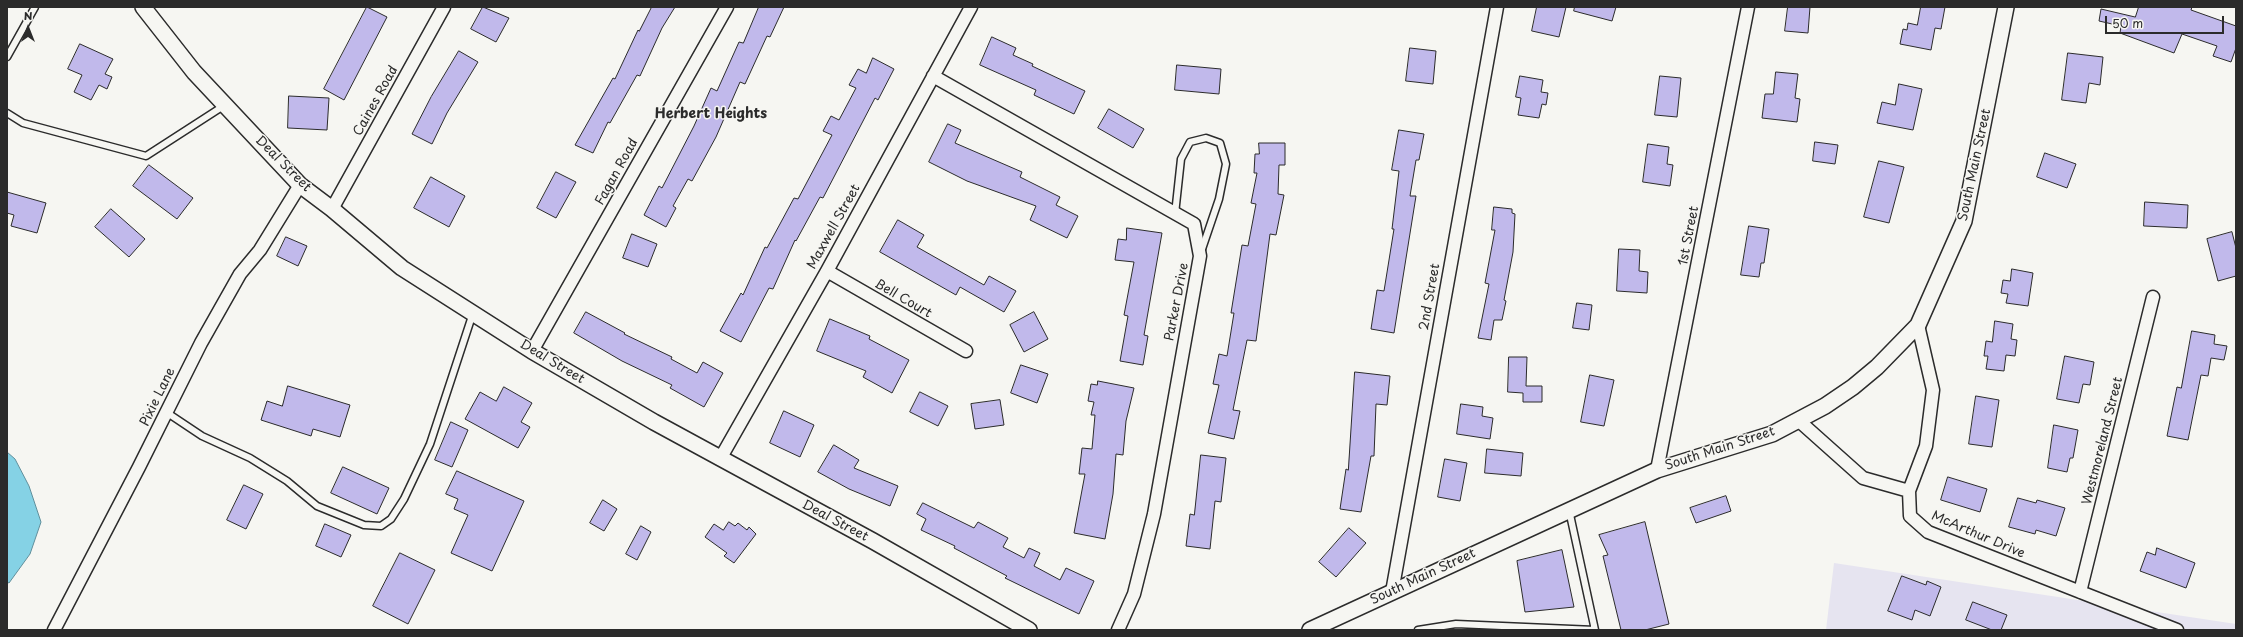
<!DOCTYPE html>
<style>
body{margin:0}
#map{position:relative;width:2243px;height:637px;overflow:hidden;background:#f6f6f2;font-family:"Playpen Sans",sans-serif}
canvas{display:block}
.frame{position:absolute;inset:0;border:8px solid #2b2b2b;pointer-events:none}
.north{position:absolute;left:8px;top:8px;width:40px;height:40px;-webkit-text-stroke:3px #f6f6f2;paint-order:stroke;rotate:0deg;font-size:11px;font-weight:700;line-height:16px;text-align:center;color:#2b2b2b}
.north::after{content:'';display:block;margin:auto;width:14px;height:18px;background:#2b2b2b;clip-path:polygon(50% 0,100% 100%,50% 72%,0 100%)}
.scale{position:absolute;left:2105px;top:16px;width:119px;height:18px;box-sizing:border-box;border:2px solid #2b2b2b;border-top:0;padding-left:5px;font-size:12px;line-height:14px;white-space:nowrap;color:#2b2b2b;-webkit-text-stroke:3px #f6f6f2;paint-order:stroke}
</style>
<div id="map">
<canvas width="2243" height="637"></canvas>
<div class="frame"></div>
<div class="north">N</div>
<div class="scale">50 m</div>
</div>
<script>
const g = document.querySelector('canvas').getContext('2d');
g.lineJoin = 'round';
function fill(path, color) {
  g.fillStyle = color;
  g.fill(path, 'evenodd');
}
function strokePath(path, color, width, dash) {
  g.strokeStyle = color;
  g.lineWidth = width;
  g.lineCap = dash ? 'butt' : 'round';
  g.setLineDash(dash || []);
  g.stroke(path);
}
function write(font, color, halo, rows, align = 'center') {
  g.font = font + ' "Playpen Sans",sans-serif';
  g.lineWidth = 3;
  g.setLineDash([]);
  g.textBaseline = 'middle';
  g.strokeStyle = halo;
  g.fillStyle = color;
  for (const [text, x, y, turn = 0] of rows) {
    g.save();
    g.translate(x, y);
    g.rotate((+turn || 0) * Math.PI / 180);
    g.textAlign = isNaN(turn) ? turn : align;
    if (halo) g.strokeText(text, 0, 0);
    g.fillText(text, 0, 0);
    g.restore();
  }
}
fill(new Path2D(`
 M1834 563 2236 624V630H1826Z`), '#e6e4f0');
const water = new Path2D(`
 M7 452 15 459 29 486 41 522 30 554 9 583 7 582Z`);
fill(water, '#85d2e5');
strokePath(water, '#618f9b', 1);
const building = new Path2D(`
 M367 7 387 17 344 100 324 89Z
 M483 7 509 18 496 42 471 29Z
 M652 7H675L662 28 640 76 637 75 610 123 608 122 593 153 575 145 613 78 615 79 638 30 639 31Z
 M759 7H784L770 37 767 36 745 84 740 82 716 137 692 181 688 179 673 206 676 208 666 227 644 215 659 186 662 188 694 126 711 88 717 91 739 42 743 43Z
 M1537 7H1566L1559 37 1532 31Z
 M1575 7H1616L1612 21 1574 11Z
 M1788 7H1810L1808 33 1785 31Z
 M1921 7H1945L1941 29 1935 28 1931 50 1900 44 1903 29 1907 30 1908 23 1917 25Z
 M2139 7H2192L2191 10 2236 26V48L2231 62 2213 56 2217 46 2182 34 2174 53 2120 33 2121 26 2099 21 2101 9 2135 17Z
 M992 37 1016 48 1013 55 1033 64 1032 66 1085 91 1074 114 1034 95 1036 90 980 65Z
 M80 44 113 59 105 74 112 77 107 89 99 85 91 100 74 92 82 75 68 69Z
 M1410 48 1436 51 1433 84 1406 81Z
 M459 51 478 62 447 113 432 144 412 134 431 97Z
 M2068 53 2103 57 2100 85 2089 83 2086 103 2062 100Z
 M873 58 894 69 878 100 875 98 823 198 820 197 796 241 795 240 773 289 769 288 741 342 720 331 741 293 743 295 765 247 767 248 794 198 798 199 832 135 823 131 831 116 839 120 856 88 849 85 858 69 866 73Z
 M1177 65 1221 69 1219 94 1175 90Z
 M1776 72 1798 74 1795 98 1800 99 1797 122 1762 118 1765 94H1773Z
 M1520 76 1543 80 1541 92 1548 93 1546 105 1542 104 1539 118 1518 115 1521 98 1516 97Z
 M1660 76 1681 78 1677 117 1655 115Z
 M1899 84 1922 89 1913 130 1877 123 1882 102 1895 105Z
 M289 96 329 98 327 130 288 128Z
 M1109 109 1144 129 1133 148 1098 128Z
 M948 124 961 130 955 143 1022 172 1020 177 1060 197 1056 205 1078 216 1067 238 1030 220 1036 206 967 181 929 162Z
 M1399 130 1424 134 1419 160H1416L1410 196H1416L1394 333 1371 329 1377 290 1384 291 1394 229H1392L1399 171 1392 170Z
 M1815 142 1838 145 1835 164 1813 161Z
 M1259 143H1285V165H1279L1278 194 1284 195 1276 235 1270 234 1256 341 1247 340 1233 410 1240 411 1234 439 1208 433 1219 385 1213 384 1219 354 1227 356 1234 313H1231L1242 245 1248 246 1256 204 1251 203 1257 173H1254L1255 154H1259Z
 M1648 144 1669 147 1667 164 1673 165 1670 186 1643 182Z
 M2045 153 2076 164 2067 188 2037 177Z
 M1879 161 1904 167 1889 223 1864 217Z
 M149 165 193 198 177 219 133 186Z
 M556 172 576 182 556 218 537 208Z
 M431 177 465 196 449 227 414 208Z
 M7 192 46 203 37 233 11 226 14 215 7 213Z
 M2145 202 2188 205 2187 228 2144 226Z
 M1494 207 1512 209V213L1515 214 1513 252 1504 300 1506 301 1502 320H1494L1491 340 1478 338 1489 284 1485 283 1495 230H1492Z
 M111 209 145 239 129 257 95 227Z
 M898 220 924 235 917 247 984 285 989 276 1016 291 1004 312 960 287 956 295 880 252Z
 M1749 226 1769 229 1764 263H1761L1759 277 1741 275Z
 M1127 228 1162 233 1144 335 1148 336 1143 365 1120 361 1128 316 1124 315 1134 262 1115 260 1118 239 1126 240Z
 M2232 232 2236 248V276L2218 281 2207 239Z
 M632 234 657 244 648 267 623 258Z
 M286 237 307 246 298 266 277 256Z
 M1619 249 1640 250 1639 271 1648 272 1647 293 1617 291Z
 M2012 269 2033 273 2028 306 2006 303 2008 294 2001 293 2003 280 2010 281Z
 M1577 303 1592 305 1589 330 1573 328Z
 M586 312 625 333 624 334 672 357 671 359 697 373 703 362 723 373 704 407 670 388 672 385 622 361 574 333Z
 M1034 312 1048 339 1024 352 1010 325Z
 M830 319 870 336 869 339 909 360 892 393 863 377 866 371 817 351Z
 M1995 321 2013 324 2011 339 2017 340 2015 356 2006 355 2004 371 1986 369 1988 356H1984L1986 341 1992 342Z
 M2192 331 2215 335 2214 344 2227 346 2224 360 2211 358 2208 376 2201 375 2188 440 2167 436 2177 387 2181 388Z
 M2065 356 2094 362 2090 385 2083 384 2079 403 2057 399Z
 M1509 357H1527L1526 386H1542V402H1523V393L1508 392Z
 M1021 365 1048 374 1037 403 1011 393Z
 M1355 372 1390 376 1387 405 1376 404 1374 456H1371L1361 512 1340 509 1346 469 1348 470Z
 M1590 375 1614 380 1604 426 1581 422Z
 M1098 381 1134 388 1126 421 1123 455 1116 454 1113 494 1105 539 1074 533 1085 474H1079L1082 448 1092 449 1095 415H1091L1094 402 1088 401 1091 384 1097 385Z
 M288 386 350 405 340 437 313 429 311 436 261 420 267 401 282 406Z
 M504 387 532 403 521 422 530 427 518 448 465 419 480 392 496 401Z
 M920 392 948 406 938 426 910 412Z
 M1976 396 1999 400 1992 447 1969 444Z
 M1000 400 1004 425 975 429 971 404Z
 M1461 404 1483 407 1482 416 1493 418 1490 439 1457 434Z
 M784 411 814 425 800 457 770 443Z
 M451 422 468 430 452 467 435 460Z
 M2054 425 2078 430 2073 458H2070L2067 472 2048 468Z
 M834 445 859 460 854 468 898 486 890 506 849 489 818 472Z
 M1487 449 1523 453 1521 476 1485 473Z
 M1201 455 1226 458 1221 502 1215 501 1210 549 1186 546 1190 514 1194 515Z
 M1445 459 1467 463 1460 501 1438 497Z
 M343 467 389 488 377 514 331 493Z
 M457 471 524 501 492 571 451 553 468 515 454 509 458 499 446 494Z
 M1948 477 1987 489 1980 512 1941 500Z
 M244 485 263 494 246 529 227 520Z
 M1726 496 1731 511 1696 523 1690 508Z
 M2018 498 2036 503 2037 500 2065 508 2056 536 2036 530 2035 534 2009 527Z
 M603 500 617 509 604 531 590 523Z
 M923 503 974 528 978 522 1008 538 1003 547 1024 558 1029 548 1040 553 1034 566 1060 580 1066 568 1094 581 1079 614 1005 578 1007 576 954 548 955 546 921 530 926 519 917 514Z
 M729 522 735 526 738 523 747 530 749 527 756 534 734 563 724 556 727 553 705 537 714 524 723 530Z
 M1645 522 1669 624 1645 630H1621L1603 556 1608 555 1599 535Z
 M325 524 351 535 341 557 316 546Z
 M641 526 651 532 637 560 626 554Z
 M1349 528 1366 543 1336 577 1319 562Z
 M2157 548 2195 563 2186 588 2140 571 2147 552 2155 555Z
 M1562 550 1574 607 1525 612 1517 561Z
 M400 553 435 570 408 624 373 606Z
 M1902 576 1926 585 1927 581 1941 587 1930 616 1915 610 1912 620 1888 611Z
 M1973 602 2007 615 2001 630H1992L1966 620Z`);
fill(building, '#c1b9eb');
strokePath(building, '#2b2b2b', 1);
const service = new Path2D(`
 M7 57 35 7
 M7 113 23 123 146 156 225 105
 M1175 214 1181 159 1190 142 1206 138 1220 143 1226 164 1219 199 1201 252
 M166 412 202 436 250 458 287 481 317 506 364 525 381 526 391 519 404 499 430 444 473 313
 M1569 510 1595 630
 M1418 630 1456 624 1595 630`);
const minor = new Path2D(`
 M933 76 1194 224 1200 256 1154 514 1134 594 1118 630
 M332 209 444 7
 M827 271 966 351
 M1918 325 1933 390 1926 446 1909 491 1910 516 1928 532 2177 630
 M532 351 727 7
 M1798 420 1863 478 1909 491
 M720 459 827 271 971 7
 M1657 470 1748 7
 M1392 592 1497 7
 M2080 592 2153 297
 M54 630 139 467 201 343 240 274 260 250 300 185`);
const tertiary = new Path2D(`
 M143 7 194 72 300 185 332 209 402 268 532 351 654 422 873 541 1029 630
 M1310 630 1657 470 1772 434 1825 406 1853 387 1877 367 1918 325 1964 221 2006 7`);
strokePath(service, '#2b2b2b', 9);
strokePath(minor, '#2b2b2b', 15);
strokePath(tertiary, '#2b2b2b', 18);
strokePath(service, '#f6f6f2', 6);
strokePath(minor, '#f6f6f2', 12);
strokePath(tertiary, '#f6f6f2', 15);
write('13px', '#2b2b2b', '#f6f6f2', [
 ["Caines Road",376,101,-61],
 ["Deal Street",283,164,45],
 ["South Main Street",1975,165,-78],
 ["Fagan Road",617,172,-61],
 ["Maxwell Street",834,227,-61],
 ["1st Street",1689,236,-79],
 ["2nd Street",1430,297,-80],
 ["Bell Court",903,299,30],
 ["Parker Drive",1177,302,-79],
 ["Deal Street",552,362,31],
 ["Pixie Lane",158,397,-64],
 ["Westmoreland Street",2103,441,-76],
 ["South Main Street",1720,449,-18],
 ["Deal Street",835,521,28],
 ["McArthur Drive",1978,535,23],
 ["South Main Street",1423,577,-25]
]);
write('bold 14px', '#2b2b2b', '#f6f6f2', [
 ["Herbert Heights",711,114]
]);
</script>
